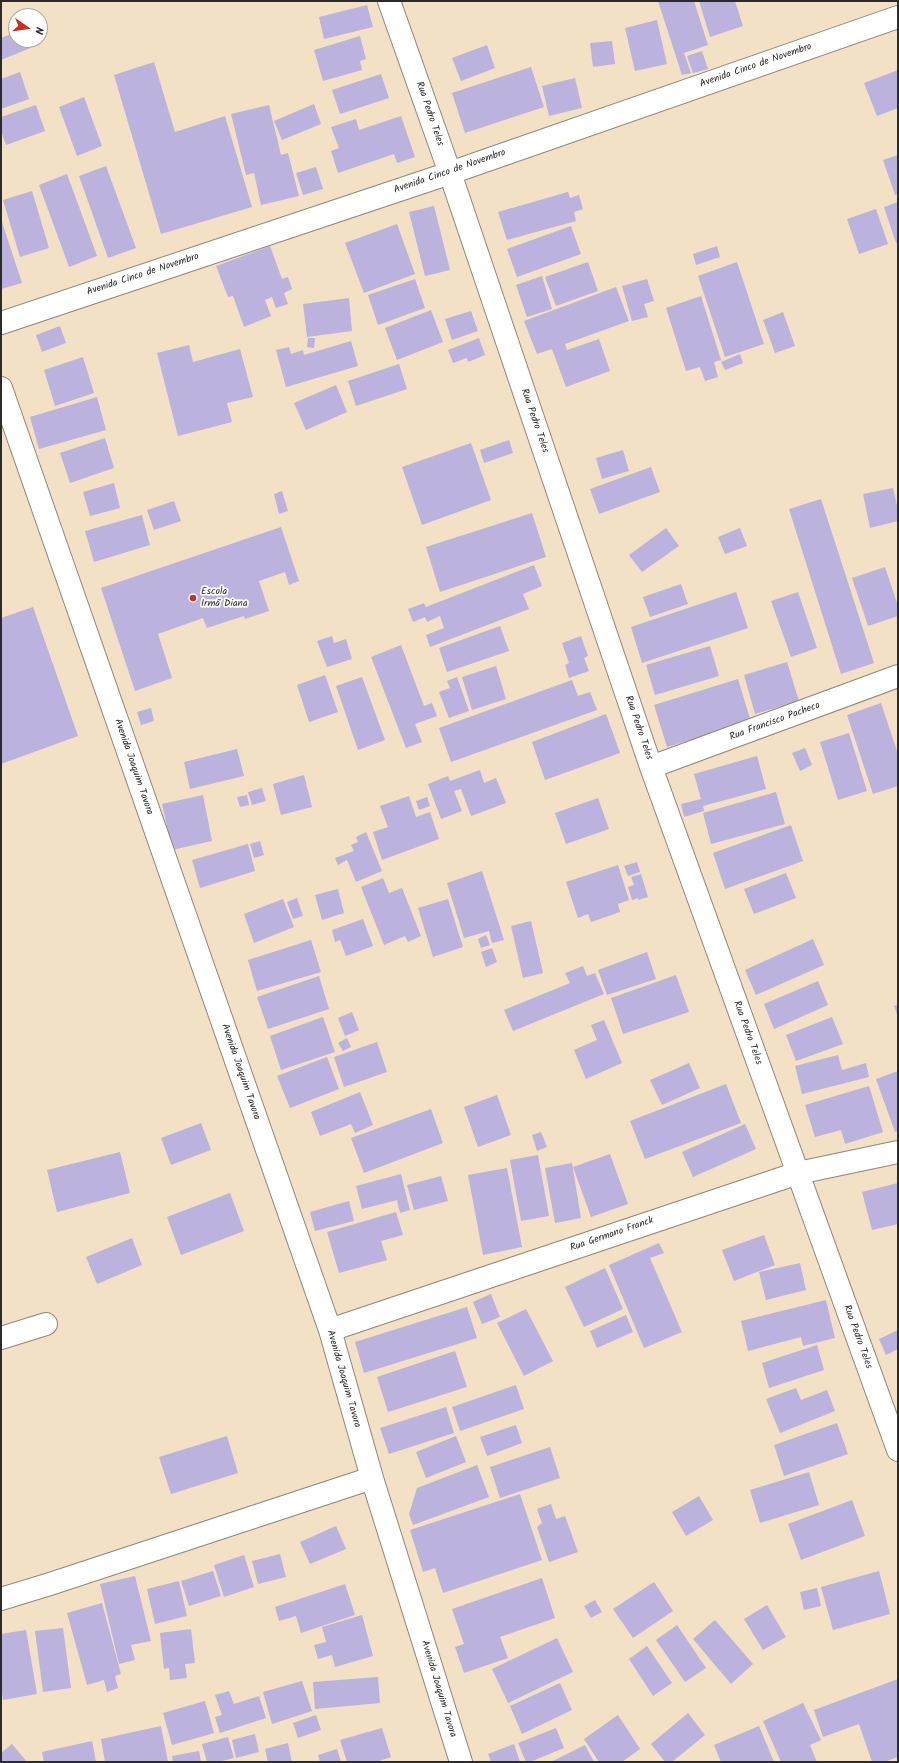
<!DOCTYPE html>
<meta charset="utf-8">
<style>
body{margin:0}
#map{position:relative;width:899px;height:1763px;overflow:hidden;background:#f2e1c5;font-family:Kalam,sans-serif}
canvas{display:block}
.frame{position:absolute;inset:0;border:2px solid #2b2b2b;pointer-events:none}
.north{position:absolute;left:8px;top:8px;width:40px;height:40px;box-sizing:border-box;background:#fff;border:1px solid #aaa;border-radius:50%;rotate:103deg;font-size:11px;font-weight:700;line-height:16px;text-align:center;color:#2b2b2b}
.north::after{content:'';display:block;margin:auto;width:14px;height:18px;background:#c8321e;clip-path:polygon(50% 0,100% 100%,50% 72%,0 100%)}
</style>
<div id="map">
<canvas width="899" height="1763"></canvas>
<div class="frame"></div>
<div class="north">N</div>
</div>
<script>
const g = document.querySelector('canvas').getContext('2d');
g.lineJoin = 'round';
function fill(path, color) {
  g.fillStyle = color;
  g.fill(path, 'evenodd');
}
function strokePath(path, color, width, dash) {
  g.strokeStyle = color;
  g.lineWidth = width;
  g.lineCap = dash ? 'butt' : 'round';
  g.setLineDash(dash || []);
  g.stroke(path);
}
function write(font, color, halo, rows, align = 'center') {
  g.font = font + ' Kalam,sans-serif';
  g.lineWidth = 3.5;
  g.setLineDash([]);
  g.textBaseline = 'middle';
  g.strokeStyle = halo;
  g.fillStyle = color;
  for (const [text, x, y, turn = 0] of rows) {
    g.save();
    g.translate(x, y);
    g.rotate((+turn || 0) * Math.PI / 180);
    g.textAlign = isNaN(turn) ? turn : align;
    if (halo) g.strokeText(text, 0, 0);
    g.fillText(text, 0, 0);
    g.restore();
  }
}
fill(new Path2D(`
 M658 1H694L708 45 684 53 691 73 682 75Z
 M699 1H735L743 26 710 37Z
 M367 5 373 27 324 39 319 17Z
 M657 20 667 64 635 71 625 28Z
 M16 32V40H30L33 47 1 60V38Z
 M360 36 366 59 360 61 362 70 323 81 314 50Z
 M612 41 615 64 593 67 590 43Z
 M487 45 495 68 461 81 452 58Z
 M702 51 708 69 693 73 687 56Z
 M154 62 175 132 225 116 252 207 161 234 114 75Z
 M531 67 544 107 465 133 452 93Z
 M898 70V108L877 116 864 83Z
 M20 72 29 99 1 109V79Z
 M381 74 389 98 340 114 332 90Z
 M575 78 582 108 549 116 542 86Z
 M84 97 102 146 77 156 59 107Z
 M314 104 321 124 282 140 274 121Z
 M36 105 45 131 6 145 1 131V117Z
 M269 105 281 155 288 153 299 196 261 205 254 173 246 175 231 114Z
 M401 116 415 157 397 163 394 154 338 173 331 151 339 148 331 127 356 119 359 130Z
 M898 155V194L895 195 883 160Z
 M106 166 136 248 108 258 79 176Z
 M316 167 323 189 303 195 296 173Z
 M67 174 97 256 69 267 39 185Z
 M32 191 49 248 20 257 3 200Z
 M568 192 570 198 579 195 583 209 574 212 576 221 507 240 498 212Z
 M898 202V242L896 243 884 207Z
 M434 206 450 270 425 276 409 212Z
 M876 209 888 244 859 254 847 219Z
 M1 219 22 283 1 289Z
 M397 224 415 274 364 293 345 243Z
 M571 226 581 254 517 277 507 249Z
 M270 246 282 279 288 277 292 289 284 293 288 304 276 308 272 297 265 300 271 316 244 327 233 296 228 297 216 266Z
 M717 246 720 257 696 265 693 254Z
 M588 262 598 291 556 306 545 277Z
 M737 262 764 344 725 357 698 276Z
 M542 276 552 309 527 317 516 285Z
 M415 279 425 308 378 325 368 295Z
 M647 279 654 301 644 304 648 317 632 321 622 286Z
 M616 287 629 321 565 344 567 350 599 339 610 371 566 387 552 349 537 354 524 321Z
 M701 296 721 360 714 362 718 377 705 381 700 367 686 371 666 308Z
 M349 298 352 331 307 337 303 304Z
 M431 310 443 342 397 360 385 328Z
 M471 311 478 331 452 340 445 319Z
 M783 312 795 346 775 353 763 320Z
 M60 326 66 343 42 352 36 335Z
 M308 338H315L314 348 307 347Z
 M479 338 485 355 468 362 467 358 453 363 448 350Z
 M351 341 358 366 286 387 276 350 289 347 291 354 303 350 304 355Z
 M189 345 193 362 240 349 253 397 227 403 232 422 178 436 157 353Z
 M740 354 743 363 725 370 721 362Z
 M83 357 94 393 55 406 44 370Z
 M399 364 407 389 356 406 348 381Z
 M336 385 347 412 306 430 294 403Z
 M97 397 106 430 39 449 30 417Z
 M105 438 114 468 70 483 60 453Z
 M509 440 513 453 484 463 480 450Z
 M471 443 491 500 422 525 402 467Z
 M623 450 629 471 602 479 596 458Z
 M651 467 660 492 599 514 590 489Z
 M114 483 120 508 90 516 83 492Z
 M893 488 898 510V521L870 528 863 494Z
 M282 491 288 511 279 514 274 494Z
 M821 499 874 663 841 674 789 509Z
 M174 501 181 521 154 530 147 510Z
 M532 513 546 557 440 592 426 547Z
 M142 515 150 545 94 562 85 531Z
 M281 527 299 581 289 585 285 572 259 581 269 611 245 619 244 616 207 628 203 618 158 634 172 678 135 691 101 588Z
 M666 528 679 546 642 572 629 555Z
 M740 528 747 546 725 554 718 537Z
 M534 565 542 586 523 594 529 609 430 647 426 635 444 628 440 616 427 622 425 617 413 622 408 609 424 603 426 607Z
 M885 567 898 606V616L868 626 852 578Z
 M681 584 688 604 650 617 643 597Z
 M736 592 748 628 642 663 631 627Z
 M798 592 817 648 791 657 771 601Z
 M33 607 78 736 1 764V618Z
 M500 626 509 651 447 672 439 648Z
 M332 636 334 643 346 639 352 659 327 667 317 641Z
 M581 636 588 656 584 658 589 671 569 678 565 665 569 663 562 643Z
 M401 645 424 706 432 703 437 716 415 724 422 742 406 748 371 657Z
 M710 646 719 676 655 695 646 665Z
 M787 662 799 701 755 714 744 675Z
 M496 666 506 699 472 710 462 677Z
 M325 675 338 712 309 722 297 685Z
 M362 677 385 740 358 750 336 686Z
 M457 677 469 711 449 718 439 692 450 688 447 681Z
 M738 679 751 722 667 747 654 705Z
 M572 680 578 696 590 692 597 710 451 762 439 728Z
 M881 703 898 754V786L873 794 847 715Z
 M151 708 154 721 141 725 137 712Z
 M606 714 620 753 545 780 532 742Z
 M849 733 867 791 838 800 820 742Z
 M805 748 812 765 800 771 792 753Z
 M237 749 244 776 190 789 184 762Z
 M757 756 766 789 703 806 704 811 684 817 681 804 701 799 694 774Z
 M480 770 484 783 496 778 506 803 471 816 461 789 454 791 462 811 441 819 428 784 448 776 450 781Z
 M304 775 312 807 281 815 273 784Z
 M262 788 266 801 252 805 248 792Z
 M776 792 785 824 711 844 703 813Z
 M203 795 212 841 172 850 162 804Z
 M247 795 249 805 240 807 237 797Z
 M409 796 416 817 430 812 439 839 382 860 373 832 388 827 380 806Z
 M427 797 430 806 419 810 416 801Z
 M598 798 609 829 566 844 555 813Z
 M791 825 803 861 725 889 713 853Z
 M366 832 382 871 356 882 347 860 338 865 335 858 354 851 351 845 358 842 356 837Z
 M260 841 264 855 254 858 250 844Z
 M248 844 255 871 200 888 192 860Z
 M637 862 640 872 628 876 624 866Z
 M618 865 629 900 618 904 620 912 591 922 588 914 578 918 566 882Z
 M482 871 504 940 492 943 489 931 464 938 447 883Z
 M786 873 796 898 754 914 744 889Z
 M641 874 648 897 638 900V898L632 900 628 887 634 885 631 877Z
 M383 878 389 893 402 888 421 936 408 942 405 936 384 945 361 887Z
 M338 889 344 913 322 920 315 895Z
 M297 898 303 916 293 919 287 902Z
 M283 899 294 927 254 943 244 914Z
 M448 899 463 947 433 957 418 908Z
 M363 919 373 946 346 956 340 940 335 942 332 930Z
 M531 921 543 973 523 978 511 926Z
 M486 935 490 945 481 948 478 939Z
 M813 939 824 965 756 995 745 970Z
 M311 940 321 972 257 991 248 960Z
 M492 948 497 962 486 967 481 952Z
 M647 952 656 979 607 995 598 970Z
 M583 966 587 976 595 973 604 994 513 1031 504 1010 570 983 565 973Z
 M676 975 689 1012 623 1034 611 998Z
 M319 976 329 1009 268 1029 257 997Z
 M818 981 828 1005 774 1029 764 1004Z
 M898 1005V1017L894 1006Z
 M352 1012 359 1030 345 1036 338 1018Z
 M323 1017 335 1052 281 1070 270 1036Z
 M832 1017 843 1044 796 1061 786 1035Z
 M604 1020 622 1063 586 1079 574 1050 597 1040 591 1025Z
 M347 1038 351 1047 343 1051 338 1043Z
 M377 1042 387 1072 344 1087 334 1057Z
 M838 1055 842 1070 866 1063 869 1077 802 1094 795 1066Z
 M327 1057 339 1089 290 1108 277 1076Z
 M689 1063 700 1088 662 1105 650 1080Z
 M898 1071V1131L895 1132 876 1079Z
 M726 1084 741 1123 645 1159 630 1121Z
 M869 1086 883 1132 845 1144 841 1130 815 1137 805 1105Z
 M360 1092 373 1125 355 1133 351 1124 320 1136 311 1112Z
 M497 1095 511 1135 478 1147 464 1107Z
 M431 1109 443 1143 364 1173 351 1138Z
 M201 1123 211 1150 171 1165 161 1138Z
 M745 1124 756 1149 693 1177 682 1152Z
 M541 1132 547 1147 537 1151 532 1135Z
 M120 1152 130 1193 57 1212 47 1170Z
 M610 1154 628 1204 591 1217 573 1167Z
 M538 1155 549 1216 521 1221 510 1160Z
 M572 1163 581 1218 555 1223 545 1168Z
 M507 1168 522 1247 483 1255 468 1175Z
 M401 1174 410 1210 400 1213 397 1200 362 1209 356 1186Z
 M441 1176 448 1201 414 1210 407 1185Z
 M898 1183V1224L872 1230 862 1192Z
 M230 1193 244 1231 181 1255 167 1217Z
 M349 1201 354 1221 315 1231 310 1212Z
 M396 1212 403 1235 381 1241 387 1260 339 1273 327 1232Z
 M764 1235 775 1265 734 1281 722 1250Z
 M132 1238 142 1265 97 1284 86 1257Z
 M659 1243 664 1253 650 1258 682 1332 644 1348 609 1265Z
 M800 1263 806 1290 766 1300 759 1272Z
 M605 1268 623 1309 584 1327 565 1287Z
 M491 1294 500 1317 482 1324 473 1302Z
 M826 1300 835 1338 803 1346 801 1337 748 1351 741 1321Z
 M467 1307 477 1338 364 1373 355 1342Z
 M526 1309 553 1361 524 1376 497 1323Z
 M626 1315 633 1332 597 1348 590 1331Z
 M898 1330V1349L886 1355 879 1339Z
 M817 1345 824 1370 769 1388 762 1363Z
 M455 1351 467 1387 388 1412 377 1377Z
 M516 1385 524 1409 460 1431 452 1407Z
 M796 1388 801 1400 827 1390 835 1411 780 1433 766 1399Z
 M446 1407 454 1433 389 1454 380 1428Z
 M837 1423 848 1454 784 1476 774 1445Z
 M516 1425 522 1443 487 1456 480 1437Z
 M227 1436 238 1473 171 1494 159 1457Z
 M456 1436 466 1462 426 1478 416 1452Z
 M550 1447 560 1478 500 1498 490 1467Z
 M477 1465 489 1497 413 1525 409 1514 417 1488Z
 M809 1472 819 1505 760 1523 750 1490Z
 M520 1494 542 1560 443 1593 435 1568 423 1572 410 1530Z
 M699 1496 713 1520 686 1536 672 1512Z
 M852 1500 865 1536 801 1560 788 1524Z
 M551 1504 556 1519 565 1516 578 1552 549 1562 537 1527 542 1523 537 1509Z
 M336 1526 346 1549 310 1564 300 1542Z
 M280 1554 286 1577 258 1584 252 1561Z
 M244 1555 254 1587 224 1597 214 1565Z
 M213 1571 221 1596 189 1606 181 1581Z
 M879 1571 890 1614 833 1630 821 1587Z
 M135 1576 151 1641 131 1645 135 1660 119 1664 100 1584Z
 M542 1578 555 1618 500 1637 508 1658 464 1673 455 1647 464 1644 452 1609Z
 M179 1581 187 1616 155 1624 147 1589Z
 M654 1582 673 1611 633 1638 613 1609Z
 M345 1584 355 1615 301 1633 296 1616 279 1621 275 1607Z
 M817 1588 821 1606 804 1610 800 1592Z
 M595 1600 602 1612 591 1618 584 1606Z
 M102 1603 121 1674 115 1676 118 1688 107 1692 104 1680 87 1685 67 1613Z
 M767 1605 786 1637 763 1650 744 1619Z
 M362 1615 373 1656 335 1667 332 1655 318 1659 314 1645 326 1642 322 1627Z
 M715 1620 753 1664 731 1684 693 1639Z
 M677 1625 706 1668 685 1682 656 1640Z
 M63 1628 71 1688 43 1692 35 1631Z
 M191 1629 195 1663 185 1664 187 1678 170 1680 169 1668 164 1669 160 1633Z
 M26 1630 37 1694 3 1700 1 1687V1634Z
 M557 1638 573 1672 508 1703 492 1669Z
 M647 1646 672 1683 653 1696 629 1659Z
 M378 1677 380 1703 315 1709 313 1682Z
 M898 1679V1757L884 1762H872L859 1724 823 1737 814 1710Z
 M302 1681 312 1711 272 1724 263 1692Z
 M560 1683 572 1710 522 1734 510 1706Z
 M229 1691 234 1704 259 1696 266 1718 220 1733 215 1717 222 1715 215 1695Z
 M205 1701 214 1733 172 1745 163 1713Z
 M803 1703 821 1740 810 1745 817 1762H781L763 1721Z
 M688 1713 705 1735 672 1762H665L651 1744Z
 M316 1715 321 1730 298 1738 293 1723Z
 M618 1715 640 1749 622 1762H599L584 1739Z
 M161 1726 168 1762H105L101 1739Z
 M759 1726 774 1762H721L714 1745Z
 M382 1728 391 1757 376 1762H347L340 1740Z
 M556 1728 564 1748 530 1762H526L518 1743Z
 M255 1734 259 1752 236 1758 232 1740Z
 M228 1737 234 1758 218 1762H207L202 1744Z
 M92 1741 96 1762H44L42 1752Z
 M288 1743 292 1762H268L265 1749Z
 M12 1744 27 1762H1V1753Z
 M514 1744 520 1762H491L488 1754Z
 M585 1745 594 1762H551Z
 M337 1749 341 1762H320L318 1755Z
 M199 1751 201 1762H173L172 1756Z`), '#bbb2de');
const minor = new Path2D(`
 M389 1 450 173 651 767 898 1450
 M1 323 450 173 898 17
 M1 388 330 1330 372 1478 461 1762
 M651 767 898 676
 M330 1330 798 1173 898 1152
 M1 1338 46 1324
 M1 1599 50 1584 372 1478`);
strokePath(minor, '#8e8678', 24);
strokePath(minor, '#fff', 22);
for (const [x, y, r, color] of [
 [193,598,4,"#c8321e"]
]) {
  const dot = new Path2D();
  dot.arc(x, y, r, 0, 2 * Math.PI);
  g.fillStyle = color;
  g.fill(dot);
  strokePath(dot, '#fff', 1.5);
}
write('10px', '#2b2b2b', '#fff', [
 ["Avenida Cinco de Novembro",756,66,-19],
 ["Rua Pedro Teles",429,114,71],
 ["Avenida Cinco de Novembro",450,172,-19],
 ["Avenida Cinco de Novembro",143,275,-18],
 ["Rua Pedro Teles",534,421,71],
 ["Rua Francisco Pacheco",775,722,-20],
 ["Rua Pedro Teles",638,728,71],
 ["Avenida Joaquim Tavora",133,767,71],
 ["Rua Pedro Teles",747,1033,70],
 ["Avenida Joaquim Tavora",240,1072,71],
 ["Rua Germano Franck",612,1235,-19],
 ["Rua Pedro Teles",857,1337,70],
 ["Avenida Joaquim Tavora",343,1379,74],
 ["Avenida Joaquim Tavora",438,1689,73]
]);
write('10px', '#2b2b2b', '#fff', [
 ["Escola",201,592],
 ["Irmã Diana",201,604]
], 'left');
</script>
